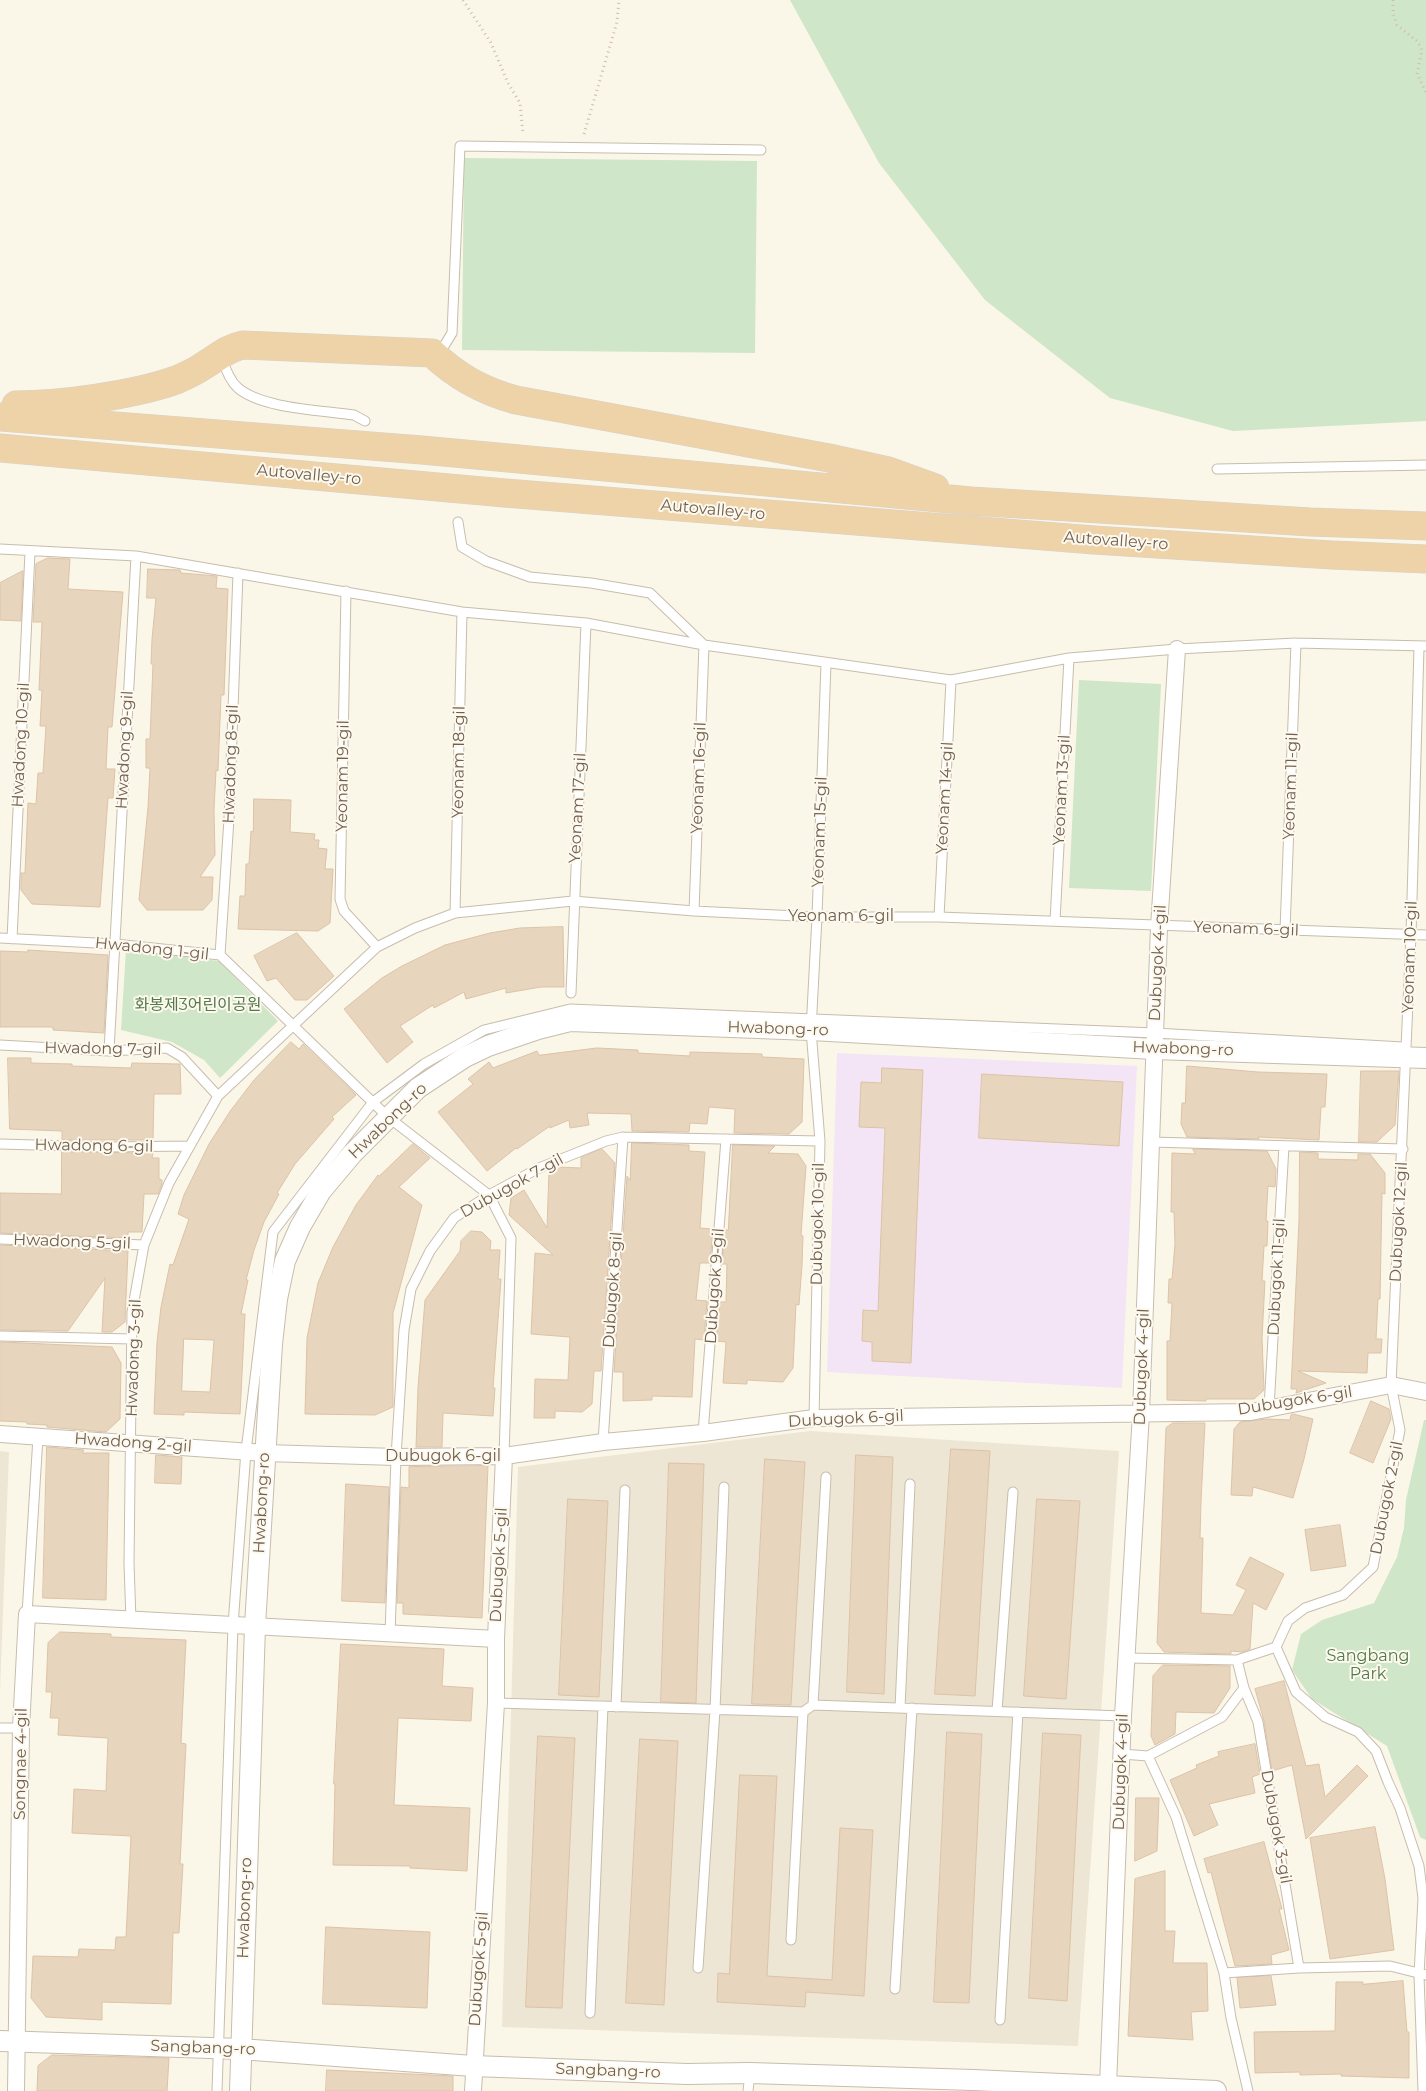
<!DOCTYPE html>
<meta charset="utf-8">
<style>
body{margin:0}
canvas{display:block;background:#faf6e8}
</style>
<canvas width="1426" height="2091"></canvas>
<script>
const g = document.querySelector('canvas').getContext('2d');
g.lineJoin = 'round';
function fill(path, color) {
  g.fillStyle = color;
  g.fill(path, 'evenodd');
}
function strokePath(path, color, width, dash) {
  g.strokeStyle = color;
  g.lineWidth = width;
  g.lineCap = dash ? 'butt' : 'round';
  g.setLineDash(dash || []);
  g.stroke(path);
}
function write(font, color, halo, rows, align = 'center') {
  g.font = font + ' Montserrat,"Noto Sans KR",sans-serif';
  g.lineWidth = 4;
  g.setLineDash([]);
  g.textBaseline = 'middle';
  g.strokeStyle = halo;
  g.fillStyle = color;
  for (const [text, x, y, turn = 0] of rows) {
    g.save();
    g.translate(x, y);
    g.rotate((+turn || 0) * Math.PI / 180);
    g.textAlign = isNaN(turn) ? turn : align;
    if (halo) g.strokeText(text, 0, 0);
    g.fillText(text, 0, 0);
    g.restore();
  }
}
fill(new Path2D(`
 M810 1431 1119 1451 1078 2046 502 2027 518 1467Z
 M0 1451 9 1452 0 1692Z`), '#eee6d5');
fill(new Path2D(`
 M837 1053 1137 1066 1122 1388 827 1372Z`), '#f3e5f6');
fill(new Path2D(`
 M790 0H1426V421L1233 431 1110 398 985 300 879 163Z
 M464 158 757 161 755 353 462 350Z
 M1079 680 1161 684 1151 891 1069 888Z
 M126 950 219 961 278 1021 220 1078 204 1060 172 1042 121 1030Z
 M1424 1420H1426V1840L1420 1837 1387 1746 1312 1699 1292 1670 1301 1634 1322 1620 1374 1603 1397 1557 1404 1528 1406 1500Z`), '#d0e6c8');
const building = new Path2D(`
 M48 558 70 559 68 589 123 592 112 727H108L106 769H115L113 798H108L100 907 32 904 21 890V873H25L28 803 36 804 38 773H43L46 726H40L42 690H39L42 622H33L36 564Z
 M148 569 180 570 181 573 217 576 216 588 228 589 224 695H221L218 771 216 770 214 810 215 855 200 877H213L212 900 203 910H147L139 900 148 807 150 768H146V739H150L153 664H151L152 639 156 598H147Z
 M23 571 21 621 0 620V583Z
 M254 799 291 800 290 832 315 834 314 840H319L318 848 327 849 325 869H333L330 923 318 931 238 929 240 896H245L246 864H249L251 831 253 832Z
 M563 927 564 987H541L506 993V988L466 999 464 992 434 1008 433 1005 400 1026 413 1042 387 1063 344 1009 382 978 402 966 445 945 490 933 520 928Z
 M297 933 334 976 307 1000H295L276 978 267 981 254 956Z
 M28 950 108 955 104 1033 53 1030V1027H0V951L28 952Z
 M291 1042 299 1049 303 1044 356 1095 332 1117 334 1119 295 1164 277 1193 279 1194 264 1222 254 1250 246 1280H248L241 1314H245L240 1414 184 1412V1415L154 1414 157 1342 161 1307 170 1264 173 1265 189 1219 178 1214 184 1195 209 1144 231 1110 254 1080ZM184 1339 214 1340 210 1392 182 1391Z
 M597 1048 638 1050V1053L690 1056V1052L762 1054V1057L804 1059 802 1122 789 1134 734 1133 735 1109 709 1107 707 1124 690 1123 689 1132 632 1131 631 1114 587 1113 589 1125 570 1128 569 1120 550 1128V1126L517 1149 516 1148 487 1171 438 1112 473 1084 468 1079 489 1062 493 1068 537 1051 539 1055Z
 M8 1058H31V1063L72 1064V1066L131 1068 132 1063 180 1064 181 1094H154L153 1140H62V1131L10 1129Z
 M1187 1066 1258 1072 1327 1074 1325 1107H1321L1319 1140 1258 1137 1259 1139 1187 1137 1181 1124 1182 1103H1185Z
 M882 1068 923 1070 911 1363 872 1361V1342L862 1341 863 1310 878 1311 885 1128 859 1127 861 1082 881 1083Z
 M1361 1071H1399L1395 1125 1377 1142H1359Z
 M982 1074 1123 1082 1119 1146 979 1138Z
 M632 1143 689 1145V1151L705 1152 700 1228 713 1229 710 1263H700L696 1300 707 1301 704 1340 695 1339 692 1397 652 1396V1400L623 1401V1372H614L627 1176 630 1180Z
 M413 1144 430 1158 399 1187 422 1205 393 1313V1407L375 1415 305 1414 307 1338 318 1283 333 1247 356 1205 378 1175 379 1176Z
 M733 1145 775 1146 768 1153 798 1154 806 1166 801 1235 803 1236 802 1265 799 1305 796 1304 793 1368 783 1382 747 1380V1384L723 1383 726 1342 716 1341 720 1302H726L727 1264H722L725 1230H728Z
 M602 1149 615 1163 601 1371H594L592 1404 582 1412 555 1411V1418H534L535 1379 568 1380 570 1337 531 1334 535 1253 553 1255 509 1215 511 1198 524 1190 547 1228 549 1171 557 1167 581 1168V1158Z
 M1193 1149 1267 1151 1276 1169 1275 1187 1268 1186 1266 1221H1268L1267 1246H1264L1262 1281H1265L1262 1338 1264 1390 1254 1399H1206V1401L1167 1400V1341H1170L1172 1303H1168L1169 1279H1172L1175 1244 1174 1212H1171L1172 1153 1195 1154Z
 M62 1152 153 1153 152 1158H159V1179L162 1180V1184L158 1194H144L142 1232H128V1238L0 1233V1193L61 1194Z
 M1300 1152 1318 1153V1159L1358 1160V1154H1370L1385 1173V1194L1382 1193 1380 1299H1378L1376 1339H1382L1381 1353H1368L1367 1373 1298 1371 1326 1383 1296 1393 1297 1389H1291L1299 1221Z
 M471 1231 482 1232 491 1241 490 1250H500L498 1279H501L493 1388H495L493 1416 443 1413 442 1447H416L418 1388 425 1300 460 1251 461 1241Z
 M0 1245 128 1251 125 1322 112 1332H102L105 1278 68 1331 0 1330Z
 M0 1342 112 1347 121 1363 120 1419 106 1432 47 1427V1425L27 1424V1422L0 1421Z
 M1371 1401 1389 1409 1391 1419 1373 1463 1350 1453Z
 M1293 1414 1313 1419 1304 1459 1293 1498 1253 1487 1252 1496 1231 1495 1234 1429 1240 1422 1267 1419 1290 1420 1291 1415Z
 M1173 1423H1205L1201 1501 1200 1538H1203L1201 1613 1233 1615 1246 1590 1236 1585 1250 1557 1284 1574 1266 1610 1253 1603 1250 1649 1242 1652 1231 1651V1654L1164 1652 1157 1643 1166 1428Z
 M47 1447 84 1450 82 1453H109L106 1600 43 1598Z
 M951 1449 990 1451 975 1696 935 1694Z
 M156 1455 182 1457 181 1484 155 1483Z
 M856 1455 893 1457 884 1694 847 1692Z
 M765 1459 805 1462 791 1705 752 1704Z
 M669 1463 704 1464 696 1703 661 1702Z
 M488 1466 482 1618 403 1614V1603H397L401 1487 409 1488V1467Z
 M346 1484 389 1487 385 1603 342 1601Z
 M568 1499 608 1501 599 1697 559 1695Z
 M1037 1499 1080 1501 1066 1699 1024 1696Z
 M1340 1525 1346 1566 1311 1571 1305 1530Z
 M60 1632 111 1634V1637L186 1640 181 1743 186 1744 180 1864H183L179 1933H173L171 2004 102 2002V2020L46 2017 31 1998 33 1956 78 1957 79 1949 115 1950 116 1937H126L131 1836 72 1833 74 1789 106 1791 108 1738 58 1735 59 1718H50L52 1692H46L48 1643Z
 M341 1644 444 1649 442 1686 473 1688 471 1721 398 1718 394 1805 470 1808 467 1871 410 1868V1866L333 1865 335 1784H334Z
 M1163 1665 1230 1666V1688L1214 1713 1176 1712 1175 1734 1155 1745 1151 1736 1153 1676Z
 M1284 1681 1306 1766 1319 1764 1325 1797 1357 1765 1368 1776 1306 1839 1292 1765 1272 1771 1264 1721 1255 1689Z
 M947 1732 982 1734 969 2003 934 2002Z
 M1043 1733 1081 1735 1067 2001 1029 1998Z
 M538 1736 575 1738 562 2008 526 2007Z
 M640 1739 678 1741 664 2005 626 2003Z
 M1255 1744 1260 1774 1252 1777 1255 1793 1209 1804 1218 1825 1194 1836 1170 1780 1197 1768 1196 1765 1219 1756 1218 1752Z
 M740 1775 777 1776 767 1976 832 1980 840 1828 873 1830 864 1996 806 1992 805 2007 717 2002 718 1973 729 1974Z
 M1136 1798H1159L1157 1851 1135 1861Z
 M1375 1827 1385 1879 1394 1950 1330 1959 1310 1838Z
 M1264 1842 1282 1909H1279L1289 1950 1271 1955 1272 1964 1235 1966 1211 1872 1208 1873 1204 1859Z
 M1165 1871V1931H1175L1173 1963H1207L1208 2011 1191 2012 1193 2040 1128 2036 1135 1879Z
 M326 1927 430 1932 427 2008 323 2004Z
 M1271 1976 1276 2005 1240 2008 1237 1978Z
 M1403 1981 1407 2032H1409V2078L1341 2076V2074L1300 2075V2072L1255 2073 1254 2032 1335 2031 1336 1982H1363V1984Z
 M52 2055 169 2058 167 2091H37L38 2066Z
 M327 2070 453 2076V2091H326Z`);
fill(building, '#e7d5be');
strokePath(building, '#ddc3a6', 1);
const service = new Path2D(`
 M434 352 444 346 452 333 460 146 761 150
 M222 358C225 368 230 381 238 388 263 409 322 410 354 415L365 421
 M1217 469 1426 465
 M458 522 462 547 486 561 530 577 591 583 650 593 704 645 694 911
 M0 549 136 556 462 612 586 623 704 645 951 680 1069 658 1177 649 1296 643 1426 646
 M346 591 340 899 344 911 377 947
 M1419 647 1411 935 1391 1385 1400 1430 1373 1567 1343 1595 1305 1608 1288 1621 1276 1647 1296 1692 1325 1717 1358 1732 1376 1751 1388 1782 1400 1808 1419 1866 1423 1898 1419 1975 1423 2091
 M455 913 462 612
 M939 917 951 680
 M1055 921 1069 658
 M1285 930 1296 643
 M0 938 115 944 220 955 388 1117 489 1195 511 1238 504 1456
 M12 939 30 552
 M220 955 229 819 238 573
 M571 993 586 623
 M0 1045 109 1051 167 1048 182 1057 218 1096
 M109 1051 136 556
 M1151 1142 1403 1149
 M0 1144 105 1147 189 1146
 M0 1239 144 1245
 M0 1336 132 1339
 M1269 1408 1284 1146
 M814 1418 820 1141 811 1030 817 917 826 663
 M703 1433 726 1139
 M603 1442 623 1137
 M27 1614 38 1437
 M131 1621 129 1563 132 1312 144 1245 169 1183 218 1096 377 947 415 928 455 913 573 901 694 911 817 917H939L1426 935
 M390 1635 396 1457 404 1330 411 1289 430 1251 454 1218 489 1195 539 1168 606 1141 623 1137 820 1141
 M1127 1658 1237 1660
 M1244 1688 1258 1722 1299 1968
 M496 1703 803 1712 813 1705 1123 1716
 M813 1705 826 1477
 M616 1707 625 1490
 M900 1708 910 1484
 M997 1711 1013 1492
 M0 1728H21
 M1122 1754 1148 1756 1176 1817 1224 1973 1231 2018 1248 2091
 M1148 1756 1222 1717 1244 1688 1237 1660 1276 1647
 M791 1940 803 1712
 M698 1968 715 1710 724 1487
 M1224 1973 1299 1968 1390 1966 1426 1975
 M895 1989 912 1708
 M590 2013 603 1706
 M1000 2020 1018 1712
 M217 2091 233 1625 246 1451 273 1232 373 1102 424 1064 484 1030 570 1009 1155 1033 1403 1047
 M748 2091 750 2073`);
const minor = new Path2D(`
 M0 1434 265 1453 396 1457 504 1456 603 1442 703 1433 814 1418 1251 1412 1391 1385 1426 1392
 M1108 2085 1123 1716 1141 1413 1159 927 1177 649
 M16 2091 21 1728 27 1614 496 1639
 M473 2091 496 1703V1639L504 1456`);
const tertiary = new Path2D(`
 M0 2041 240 2049 473 2066 687 2074 750 2073 973 2080 1216 2091
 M240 2091 255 1626 272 1344 277 1299 285 1261 300 1227 321 1191 352 1154 418 1088 465 1057 488 1046 538 1029 570 1021 811 1030 1154 1049 1426 1058`);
const trunk = new Path2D(`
 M16 405C61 405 134 395 176 380 185 376 195 372 203 366 217 358 227 348 243 345L432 353C457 377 483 391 516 400L829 458 888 471 935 488
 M0 417 422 450 971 501 1310 522 1426 526
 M0 448 505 493 1094 540 1332 555 1426 559`);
strokePath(service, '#c8bdad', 11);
strokePath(minor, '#c8bdad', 18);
strokePath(tertiary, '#c8bdad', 22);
strokePath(trunk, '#d7d2ce', 29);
strokePath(new Path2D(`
 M463 0 491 43 508 83 520 103 523 134
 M1393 0V13L1397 25 1418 42 1422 50 1417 74 1426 92
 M584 134 617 22 619 0`), '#d1bda6', 3, [1, 4]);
strokePath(service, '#fff', 9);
strokePath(minor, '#fff', 16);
strokePath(tertiary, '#fff', 20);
strokePath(trunk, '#eed2a8', 28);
write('16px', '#71604f', '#fdf9ee', [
 ["Autovalley-ro",309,475,5],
 ["Autovalley-ro",713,510,5],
 ["Autovalley-ro",1116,541,4],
 ["Hwadong 10-gil",21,745,-87],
 ["Hwadong 9-gil",125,750,-87],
 ["Yeonam 18-gil",459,762,-89],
 ["Hwadong 8-gil",231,764,-88],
 ["Yeonam 19-gil",343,776,-89],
 ["Yeonam 16-gil",699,778,-88],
 ["Yeonam 11-gil",1291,786,-88],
 ["Yeonam 13-gil",1062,790,-87],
 ["Yeonam 14-gil",945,798,-87],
 ["Yeonam 17-gil",578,808,-87],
 ["Yeonam 15-gil",820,832,-88],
 ["Yeonam 6-gil",841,916],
 ["Yeonam 6-gil",1246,929,2],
 ["Hwadong 1-gil",152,949,6],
 ["Yeonam 10-gil",1410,957,-88],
 ["Dubugok 4-gil",1158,963,-87],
 ["Hwabong-ro",778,1029,2],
 ["Hwadong 7-gil",103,1049,1],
 ["Hwabong-ro",1183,1049,2],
 ["Hwabong-ro",388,1121,-44],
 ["Hwadong 6-gil",94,1146,1],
 ["Dubugok 7-gil",512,1186,-29],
 ["Dubugok 12-gil",1399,1222,-87],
 ["Dubugok 10-gil",818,1224,-89],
 ["Hwadong 5-gil",72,1242,2],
 ["Dubugok 11-gil",1277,1277,-87],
 ["Dubugok 9-gil",715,1286,-86],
 ["Dubugok 8-gil",613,1290,-86],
 ["Hwadong 3-gil",134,1358,-88],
 ["Dubugok 4-gil",1142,1367,-88],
 ["Dubugok 6-gil",1295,1401,-9],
 ["Dubugok 6-gil",846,1419,-3],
 ["Hwadong 2-gil",133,1443,4],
 ["Dubugok 6-gil",443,1456],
 ["Dubugok 2-gil",1387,1498,-79],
 ["Hwabong-ro",262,1503,-87],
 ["Dubugok 5-gil",499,1565,-87],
 ["Songnae 4-gil",21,1764,-89],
 ["Dubugok 4-gil",1121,1772,-88],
 ["Dubugok 3-gil",1276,1827,80],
 ["Hwabong-ro",245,1908,-88],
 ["Dubugok 5-gil",479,1969,-86],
 ["Sangbang-ro",203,2048,2],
 ["Sangbang-ro",608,2071,2]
]);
write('16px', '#537a4c', '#fdf9ee', [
 ["화봉제3어린이공원",198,1005],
 ["Sangbang",1368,1656],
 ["Park",1368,1674]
]);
</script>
